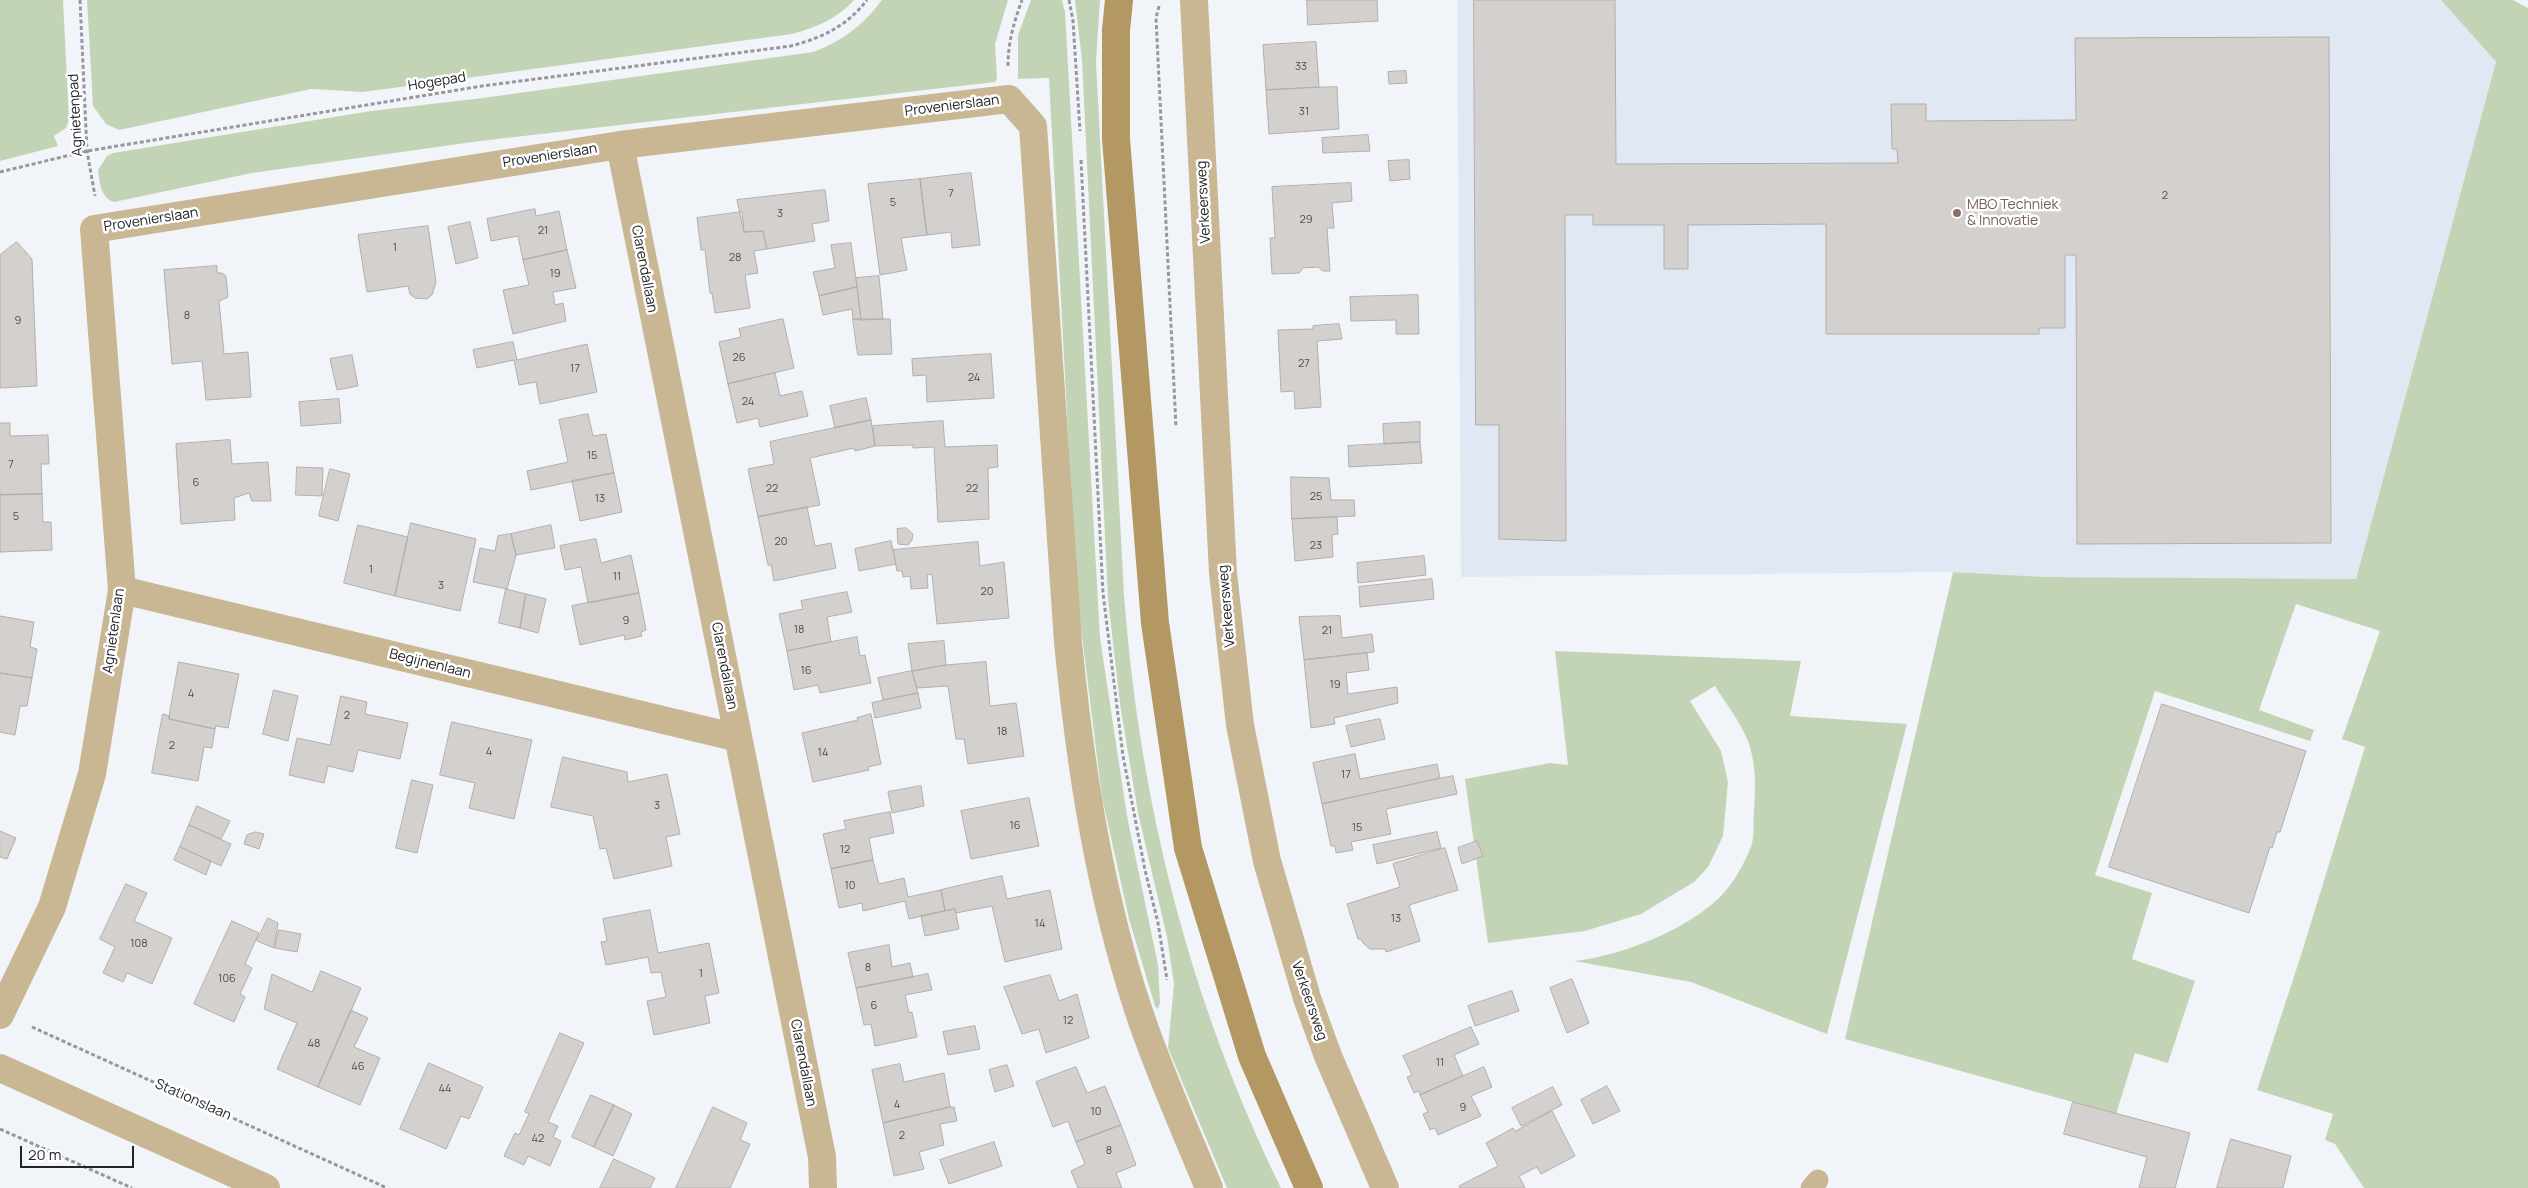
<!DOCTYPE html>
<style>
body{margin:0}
#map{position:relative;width:2528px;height:1188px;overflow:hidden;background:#f1f5f9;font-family:Manrope,sans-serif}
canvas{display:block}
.scale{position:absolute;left:20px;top:1146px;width:114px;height:22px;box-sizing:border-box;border:2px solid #222325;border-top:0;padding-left:6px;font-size:15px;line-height:18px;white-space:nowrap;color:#222325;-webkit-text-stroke:4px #fff;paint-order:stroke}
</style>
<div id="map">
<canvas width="2528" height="1188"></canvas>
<div class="scale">20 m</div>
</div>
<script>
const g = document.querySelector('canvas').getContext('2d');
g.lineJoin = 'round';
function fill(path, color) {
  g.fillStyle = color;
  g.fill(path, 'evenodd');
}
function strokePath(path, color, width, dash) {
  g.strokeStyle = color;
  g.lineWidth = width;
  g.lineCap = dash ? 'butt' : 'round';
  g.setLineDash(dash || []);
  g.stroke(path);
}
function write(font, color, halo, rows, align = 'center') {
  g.font = font + ' Manrope,sans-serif';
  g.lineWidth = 5;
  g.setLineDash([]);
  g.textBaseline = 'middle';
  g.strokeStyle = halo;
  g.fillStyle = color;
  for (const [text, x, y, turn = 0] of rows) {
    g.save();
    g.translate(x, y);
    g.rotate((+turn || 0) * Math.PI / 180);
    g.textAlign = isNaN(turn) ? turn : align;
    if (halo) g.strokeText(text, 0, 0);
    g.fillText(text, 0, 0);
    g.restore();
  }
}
fill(new Path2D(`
 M1457 0H2441L2496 62 2356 579 2045 577 1953 572 1461 577Z`), '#e0e9f3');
fill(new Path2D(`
 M0 0H63L69 119 66 128 54 136 58 146 0 161Z
 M87 0H854C837 19 815 28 792 34L363 92 311 89 119 130 106 124 93 106Z
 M882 0H1008L995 44 997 79 995 82 480 141 252 173 114 202C100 197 100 183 98 170L107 156 113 153 371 111 483 98 813 52C843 41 863 25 882 0Z
 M1031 0H1062L1065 12 1100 638 1127 816 1158 965 1160 1003 1158 1009 1155 1006 1129 919 1102 797 1081 628 1075 563 1049 78 1018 79V35Z
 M1075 0H1100L1096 62 1124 595C1140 804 1189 999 1281 1188H1227L1168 1048 1174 984 1167 937 1138 813 1120 704 1108 599 1082 60Z
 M2441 0H2513L2528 8V1188H2364L2335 1144 2325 1140 2333 1114 2257 1090 2302 952 2365 747 2342 739 2380 631 2296 604 2259 710 2314 730 2310 741 2155 691 2095 875 2152 893 2132 959 2195 981 2168 1063 2135 1053 2116 1114 1845 1039 1953 572 2045 577 2356 579 2496 62Z
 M1555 651 1801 661 1790 716 1907 724 1827 1034 1691 982 1574 961C1623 956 1702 925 1731 884 1739 873 1746 859 1751 847 1755 836 1753 820 1754 809 1756 786 1756 763 1748 741 1740 721 1726 704 1715 686L1690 701 1721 751 1728 782 1723 836 1708 867 1694 882 1641 914 1585 931 1488 943 1465 779 1550 763 1568 765Z`), '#c3d4b6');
const building = new Path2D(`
 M1307 0H1377L1378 21 1308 25Z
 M1474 0H1615L1616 164 1898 163 1897 149H1892L1891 104H1926V121L2076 120 2075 38 2329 37 2331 543 2077 544 2076 255H2065V328H2039V334H1826V224L1688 225V269H1664V225H1593V215H1565L1566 541 1499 539V425H1476Z
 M1316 42 1319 87 1266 90 1263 45Z
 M1406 71 1407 83 1389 84 1388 72Z
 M1337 87 1339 129 1269 134 1266 90Z
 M1368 135 1370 151 1323 153 1322 138Z
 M1409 160 1410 179 1390 181 1388 161Z
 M971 173 980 245 952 248 951 232 927 235 920 179Z
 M920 179 927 235 901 238 907 270 880 275 868 184Z
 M1351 183 1352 201 1332 203 1334 228H1327L1330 271H1323L1318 267 1303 268 1299 273 1272 274 1270 238H1275L1272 187Z
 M825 190 829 221 812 224 815 241 767 249 763 231 744 232 737 200Z
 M535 209 536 216 559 211 567 250 523 260 518 236 491 241 487 219Z
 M742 212 744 232 763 231 767 249 754 251 758 273 745 275 750 308 715 313 712 293H710L705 250H701L697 218Z
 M470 222 478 258 456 264 448 227Z
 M428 226 436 282 432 295 427 299 415 298 410 294 408 286 367 292 358 235Z
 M17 242 32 259 37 386 0 388V255Z
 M851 243 857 287 819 296 813 272 835 268 831 245Z
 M567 250 576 288 553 292 555 305 563 303 566 321 513 334 503 290 529 285 523 260Z
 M217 266V273H222L226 276 228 297 219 301 224 354 248 352 251 397 206 400 202 361 172 364 164 270Z
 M879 276 883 319 861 320 856 278Z
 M857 287 861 320 853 319 852 309 823 315 819 296Z
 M1418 295 1419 334H1396V320L1351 321 1350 297Z
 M783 319 794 368 728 384 719 342 741 337 739 329Z
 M853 319H890L892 354 858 355Z
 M1339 324 1342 339 1317 341 1321 407 1295 409 1294 391 1281 392 1278 330 1313 329V326Z
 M513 342 517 360 587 344 597 392 540 404 536 382 519 385 514 360 477 368 473 350Z
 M991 354 994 398 927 402 926 375 913 376 912 359Z
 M352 355 358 386 337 390 330 359Z
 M775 373 780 396 802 391 808 416 760 427 758 418 737 423 728 384Z
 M866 398 871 420 835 428 830 406Z
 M339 399 341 423 301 426 299 402Z
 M588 414 593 436 606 434 614 473 531 490 527 471 568 462 559 420Z
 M871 420 875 446 855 451 854 448 810 458 820 505 758 517 748 469 774 464 770 442Z
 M943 421 945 447 997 445 998 467 988 468 989 519 938 522 934 447 913 448V445L875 446 873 426Z
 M1420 422V442L1384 444 1383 424Z
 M0 423H10V436L48 435 49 464H41L42 494 0 495Z
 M230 440 232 464 268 462 271 501H252L249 493 234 498 235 520 181 524 176 444Z
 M1420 442 1422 463 1349 467 1348 446Z
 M297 467 323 468 322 496 296 495Z
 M330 469 350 474 338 521 319 516Z
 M614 473 622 512 580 521 572 481Z
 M1291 477 1329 478 1331 500H1354L1355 516 1292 519Z
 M42 494 43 522H51L52 550 0 552V495Z
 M807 507 815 546 831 543 836 568 774 581 771 565H768L758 517Z
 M1337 517 1338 534 1332 535 1333 557 1295 561 1292 519Z
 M411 523 476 539 460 611 395 596Z
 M358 525 408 537 395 596 344 583Z
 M551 525 555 548 516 555 511 534Z
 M906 528 913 534 912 540 908 545 898 544 897 529Z
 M511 534 516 555 507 589 473 582 480 548 495 551 498 536Z
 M596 539 601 563 631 555 639 593 588 603 581 567 565 570 560 546Z
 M891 541 896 564 859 571 855 549Z
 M978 542 980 566 1004 562 1009 618 937 624 932 574 927 575 928 588 911 589 910 576 903 577 902 571H897L893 550Z
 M1424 556 1426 575 1358 583 1357 563Z
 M1432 579 1434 599 1360 607 1359 587Z
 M506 589 526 594 520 628 499 623Z
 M847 592 852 612 827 617 831 642 787 651 779 614 803 609 801 601Z
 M639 593 646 630 641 632 642 636 625 640 624 635 580 645 572 606Z
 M526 594 546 599 538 633 520 628Z
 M0 616 34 622 30 647 37 649 32 678 0 673Z
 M1340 616 1342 638 1372 634 1374 652 1304 660 1299 617Z
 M857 637 860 656 865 655 871 683 820 693 818 685 794 690 787 651Z
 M944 641 946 665 912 671 908 644Z
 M1367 653 1369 670 1346 673 1348 694 1397 687 1398 703 1334 718 1335 724 1311 728 1304 660Z
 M179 662 239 674 228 728 216 726 215 729 169 719Z
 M986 662 990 706 1016 703 1024 756 968 764 964 739H956L948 686 917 688 912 671 946 665Z
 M912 671 918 693 883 700 878 678Z
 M0 673 32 678 27 706H20L15 735 0 732Z
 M274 690 298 696 288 741 263 734Z
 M918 693 921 708 875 718 872 703Z
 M341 696 367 702 365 714 408 723 400 759 358 750 353 772 328 766 324 783 289 775 297 738 330 745Z
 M2162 704 2306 751 2280 832H2277L2272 848 2270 847 2249 913 2109 867Z
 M163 714 170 716 169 719 215 729 212 748 204 747 198 781 152 773Z
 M871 714 881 764 868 767 869 770 813 782 802 733 858 720 857 718Z
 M1380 719 1385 739 1351 747 1346 726Z
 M452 722 532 740 514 819 469 808 475 783 440 775Z
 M1355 754 1360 779 1437 764 1440 778 1322 804 1313 763Z
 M563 757 627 772 628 782 667 774 680 834 666 837 672 866 614 879 606 848 600 849 593 816 551 807Z
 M1453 776 1457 794 1386 809 1391 834 1351 842 1353 850 1336 853 1335 846H1331L1322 804Z
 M412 780 433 785 417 853 396 848Z
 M921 786 924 806 892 813 888 792Z
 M1029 798 1039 846 971 859 961 811Z
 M197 806 230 821 221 839 189 825Z
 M890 812 894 833 869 838 873 860 831 869 823 834 846 829 844 821Z
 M189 825 231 844 221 866 180 847Z
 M0 831 16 838 7 859 0 857Z
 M256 832 264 834 259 849 244 844 247 835Z
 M1437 832 1441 848 1377 864 1373 845Z
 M1477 841 1483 856 1462 864 1458 848Z
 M180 847 211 861 206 875 174 860Z
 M1445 848 1458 890 1409 905 1420 941 1386 952 1385 949H1370L1363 943 1361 939H1358L1347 904 1400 887 1393 864Z
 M873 860 879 884 904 878 908 897 941 890 945 911 909 919 905 901 863 911 862 903 839 908 831 869Z
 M1002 876 1007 899 1050 890 1062 949 1005 962 992 906 956 913 955 909 945 911 941 890Z
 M126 884 147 893 134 921 172 938 152 984 127 973 123 982 103 973 115 947 100 939Z
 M955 909 959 929 925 936 921 916Z
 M650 910 658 953 709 943 719 993 705 996 710 1023 654 1035 647 1001 666 997 661 972 651 973 648 957 606 965 601 942 607 941 603 919Z
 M268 918 278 923 274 948 257 941Z
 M232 921 259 933 245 964 252 968 240 994 245 997 234 1022 194 1004Z
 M279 930 301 934 297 952 275 948Z
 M889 945 892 967 910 963 913 977 856 988 848 953Z
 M321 971 361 988 318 1087 277 1069 297 1023 264 1009 272 974 312 992Z
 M928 974 932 990 905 995 909 1013 912 1012 917 1037 875 1046 871 1024 864 1025 856 988Z
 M1050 975 1059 1001 1077 994 1089 1038 1046 1053 1039 1029 1022 1034 1004 987Z
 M1572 979 1589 1023 1567 1033 1550 988Z
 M1512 991 1519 1011 1475 1026 1468 1006Z
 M351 1010 368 1018 354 1047 380 1058 360 1105 318 1087Z
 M975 1026 980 1049 948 1055 943 1032Z
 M1471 1027 1479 1044 1454 1055 1463 1076 1420 1095 1419 1091 1414 1093 1407 1077 1412 1075 1403 1056Z
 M560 1033 584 1043 548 1122 558 1126 553 1137 561 1141 550 1166 528 1156 524 1165 504 1156 515 1133 519 1135 529 1114 525 1112Z
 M429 1063 483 1087 469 1119 461 1116 446 1149 400 1129Z
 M900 1064 904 1082 944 1073 950 1107 883 1123 872 1070Z
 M1007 1065 1014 1086 995 1092 989 1070Z
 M1076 1067 1087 1093 1105 1086 1121 1125 1076 1142 1068 1121 1053 1127 1036 1082Z
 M1484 1067 1492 1087 1471 1096 1481 1116 1438 1135 1435 1128 1430 1130 1423 1114 1428 1112 1420 1095Z
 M1607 1086 1620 1111 1593 1124 1581 1100Z
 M1553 1087 1562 1105 1521 1126 1512 1108Z
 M591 1095 614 1105 594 1147 572 1137Z
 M2073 1102 2190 1133 2175 1188H2139L2147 1157 2064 1134Z
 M614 1105 632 1114 613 1156 594 1147Z
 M713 1107 747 1123 740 1140 750 1144 730 1188H676Z
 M950 1107H954L957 1121 940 1124 944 1145 919 1152 924 1169 894 1176 883 1123Z
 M1552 1111 1575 1156 1541 1174 1537 1167 1519 1176 1525 1188H1460L1459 1186 1498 1166 1486 1143 1513 1128 1515 1131Z
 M1121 1125 1136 1165 1116 1173 1122 1188H1078L1071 1171 1085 1164 1076 1142Z
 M2231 1139 2291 1156 2283 1188H2217Z
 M994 1142 1002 1166 949 1184 940 1160Z
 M614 1159 655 1178 650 1188H600Z`);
fill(building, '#d4d0cd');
strokePath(building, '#b2aeab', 1);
strokePath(new Path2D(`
 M80 0 87 151 95 196
 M1069 0 1073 21 1080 131
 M1159 6 1156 18 1176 427
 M1008 66C1008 42 1014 22 1022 0
 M1081 160 1103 593 1123 756 1145 870 1158 923 1167 980
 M0 172 87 151 482 86 791 46C823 37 846 27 867 0
 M32 1027 387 1188
 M0 1129 132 1188`), '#96999c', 3, [4, 2.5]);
strokePath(new Path2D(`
 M1811 1188 1818 1180`), '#c9b794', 21);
strokePath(new Path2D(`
 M1194 0 1223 573 1240 725 1267 861 1307 998 1328 1056 1385 1188
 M620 145 822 1157 823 1188
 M122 590 738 738
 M0 1015 52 907 92 774 122 590 94 229 620 145 1009 99 1033 126 1068 642C1080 765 1099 891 1138 1009 1158 1070 1185 1129 1209 1188`), '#c9b794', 28);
strokePath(new Path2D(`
 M0 1068 266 1188`), '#c9b794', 28);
strokePath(new Path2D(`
 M1119 0 1116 30V139L1155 623 1188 848 1252 1056 1309 1188`), '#b39863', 28);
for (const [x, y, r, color] of [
 [1957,213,5,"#8d6e63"]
]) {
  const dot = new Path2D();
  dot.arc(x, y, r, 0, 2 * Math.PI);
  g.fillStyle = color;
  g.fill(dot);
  strokePath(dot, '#fff', 2);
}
write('11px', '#4e4e4f', null, [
 ["33",1301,67],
 ["31",1304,112],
 ["7",951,194],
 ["2",2165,196],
 ["5",893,203],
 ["3",780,214],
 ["29",1306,220],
 ["21",543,231],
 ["1",395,248],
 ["28",735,258],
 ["19",555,274],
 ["8",187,316],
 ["9",18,321],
 ["26",739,358],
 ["27",1304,364],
 ["17",575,369],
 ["24",974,378],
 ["24",748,402],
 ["15",592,456],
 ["7",11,465],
 ["6",196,483],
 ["22",772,489],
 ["22",972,489],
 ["25",1316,497],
 ["13",600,499],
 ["5",16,517],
 ["20",781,542],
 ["23",1316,546],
 ["1",371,570],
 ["11",617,577],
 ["3",441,586],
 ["20",987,592],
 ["9",626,621],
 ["18",799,630],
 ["21",1327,631],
 ["16",806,671],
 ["19",1335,685],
 ["4",191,694],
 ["2",347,716],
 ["18",1002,732],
 ["2",172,746],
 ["4",489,752],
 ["14",823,753],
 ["17",1346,775],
 ["3",657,806],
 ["16",1015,826],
 ["15",1357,828],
 ["12",845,850],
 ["10",850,886],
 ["13",1396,919],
 ["14",1040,924],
 ["108",139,944],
 ["8",868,968],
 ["1",701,974],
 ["106",227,979],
 ["6",874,1006],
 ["12",1068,1021],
 ["48",314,1044],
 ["11",1440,1063],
 ["46",358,1067],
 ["44",445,1089],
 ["4",897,1105],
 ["9",1463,1108],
 ["10",1096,1112],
 ["2",902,1136],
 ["42",538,1139],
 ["8",1109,1151]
]);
write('14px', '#222325', '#fff', [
 ["Hogepad",437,82,-9],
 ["Provenierslaan",952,106,-7],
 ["Agnietenpad",76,115,-93],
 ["Provenierslaan",550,156,-9],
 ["Verkeersweg",1204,202,-93],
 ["Provenierslaan",151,220,-9],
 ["Clarendallaan",644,269,79],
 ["Verkeersweg",1227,606,-95],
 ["Agnietenlaan",114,631,-82],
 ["Begijnenlaan",430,664,14],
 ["Clarendallaan",724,666,79],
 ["Verkeersweg",1309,1001,71],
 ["Clarendallaan",803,1063,79],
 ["Stationslaan",193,1100,24]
]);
write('14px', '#785e54', '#fff', [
 ["MBO Techniek",1967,205],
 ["& Innovatie",1967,221]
], 'left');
</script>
